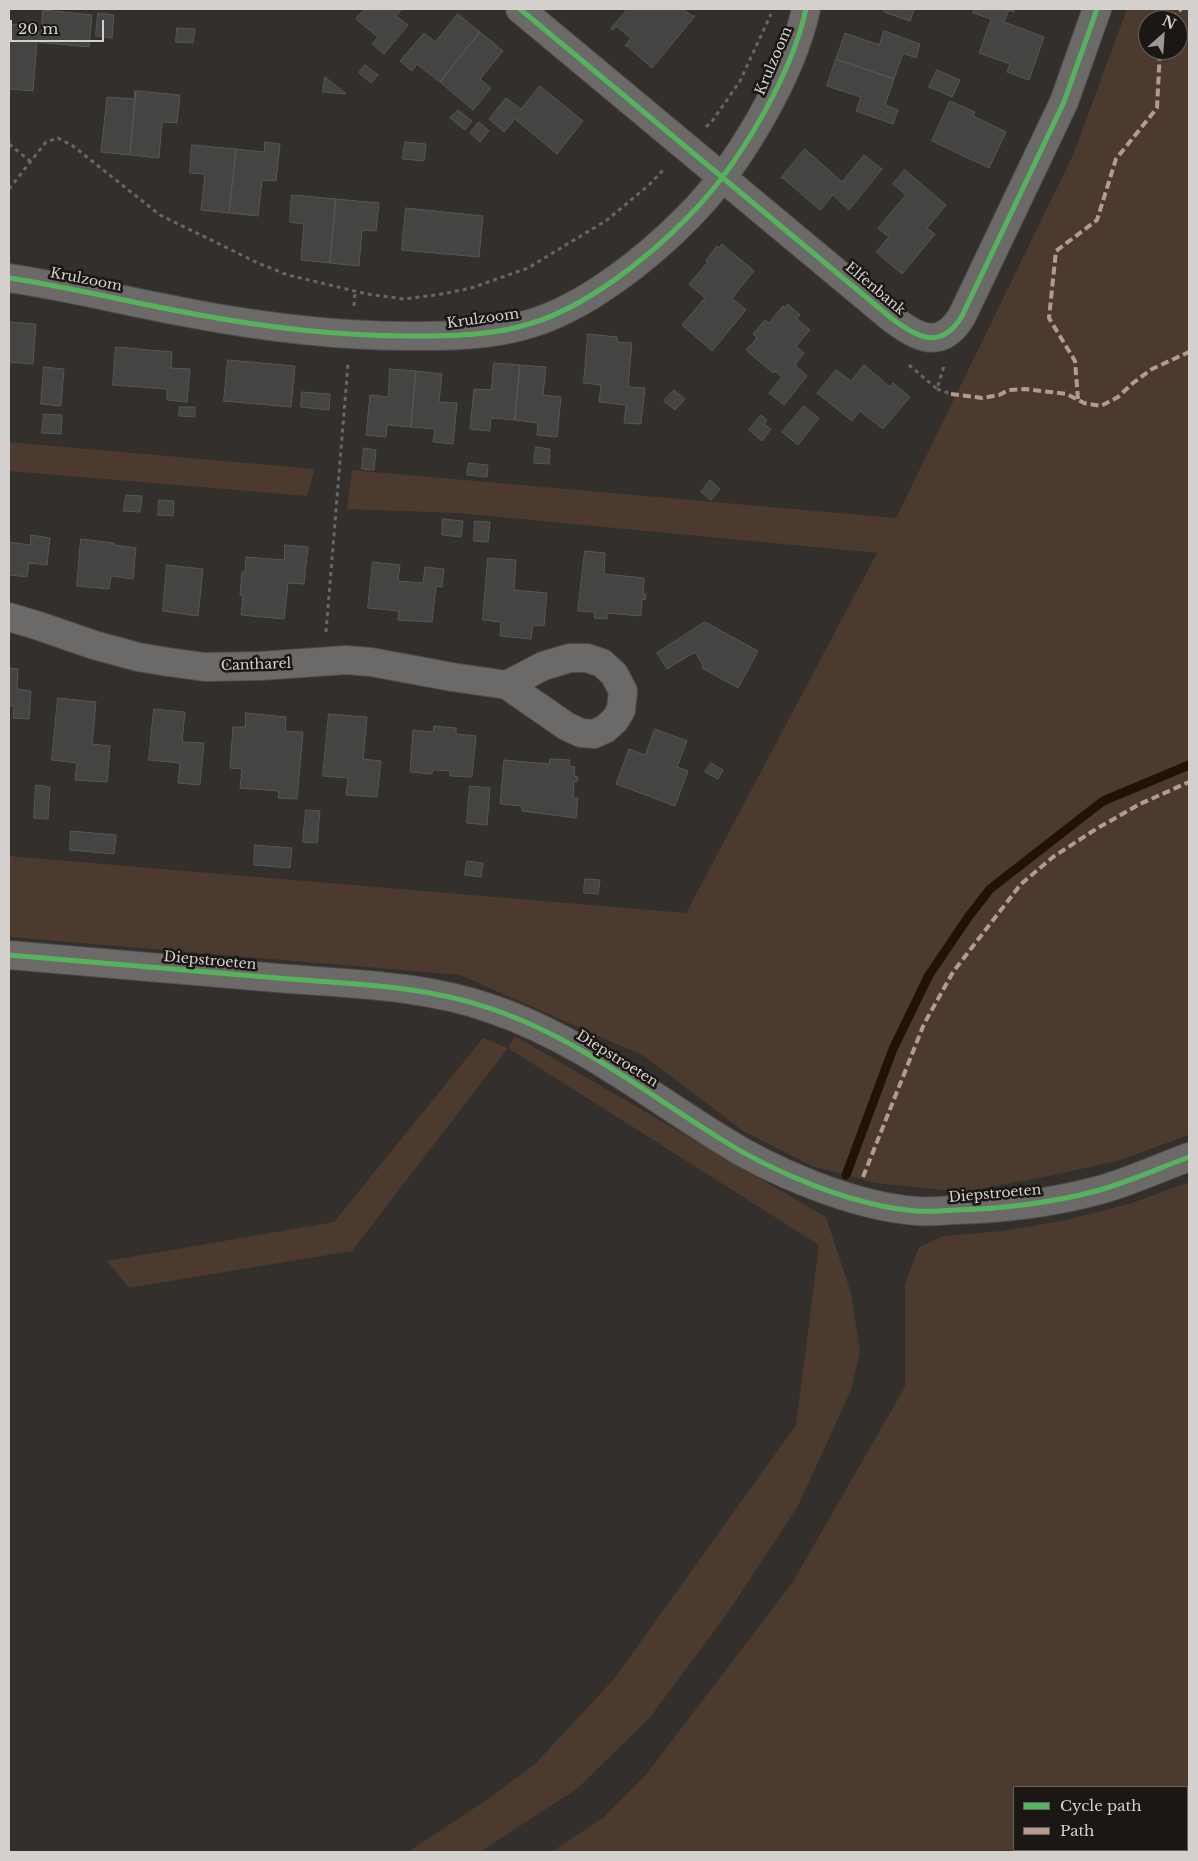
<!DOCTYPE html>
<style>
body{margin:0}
#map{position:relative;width:1198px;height:1861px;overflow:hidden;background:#322f2c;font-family:"Libre Baskerville",serif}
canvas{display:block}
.frame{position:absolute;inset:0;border:10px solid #d4d0ce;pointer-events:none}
.legend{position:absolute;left:1013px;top:1786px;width:175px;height:65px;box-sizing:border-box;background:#1a1715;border:1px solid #64615f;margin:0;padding:6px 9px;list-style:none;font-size:15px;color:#d4d0ce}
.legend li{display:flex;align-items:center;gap:10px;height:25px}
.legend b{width:25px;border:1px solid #64615f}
.north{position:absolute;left:1138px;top:10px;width:50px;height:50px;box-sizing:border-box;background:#1a1715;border:1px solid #64615f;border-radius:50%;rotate:26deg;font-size:14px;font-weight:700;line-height:20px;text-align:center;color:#d4d0ce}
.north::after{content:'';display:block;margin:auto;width:18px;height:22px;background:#9b9895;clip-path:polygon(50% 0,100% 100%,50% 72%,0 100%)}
.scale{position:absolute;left:10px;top:20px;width:94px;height:22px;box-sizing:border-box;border:2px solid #d4d0ce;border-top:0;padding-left:6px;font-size:15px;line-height:18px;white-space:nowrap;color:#d4d0ce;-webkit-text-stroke:4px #1a1715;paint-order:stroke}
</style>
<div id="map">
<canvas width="1198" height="1861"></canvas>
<div class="frame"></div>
<ul class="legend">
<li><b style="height:6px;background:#56b35d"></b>Cycle path</li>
<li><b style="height:6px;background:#b69a8f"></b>Path</li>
</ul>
<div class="north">N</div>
<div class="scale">20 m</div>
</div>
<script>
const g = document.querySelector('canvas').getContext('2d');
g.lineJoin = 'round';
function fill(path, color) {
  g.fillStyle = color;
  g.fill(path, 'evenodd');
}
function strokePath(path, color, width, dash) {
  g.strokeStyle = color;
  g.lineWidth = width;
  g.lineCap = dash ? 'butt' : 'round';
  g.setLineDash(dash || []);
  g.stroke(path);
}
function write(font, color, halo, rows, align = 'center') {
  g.font = font + ' "Libre Baskerville",serif';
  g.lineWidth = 5;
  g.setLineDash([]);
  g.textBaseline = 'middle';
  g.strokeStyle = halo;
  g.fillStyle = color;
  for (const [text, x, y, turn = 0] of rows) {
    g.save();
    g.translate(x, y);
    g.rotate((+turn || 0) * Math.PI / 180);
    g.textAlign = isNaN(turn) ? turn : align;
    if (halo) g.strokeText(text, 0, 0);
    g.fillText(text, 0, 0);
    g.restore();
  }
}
fill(new Path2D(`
 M1127 9H1189V1135L1117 1161 1044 1177 963 1192 875 1183 812 1166 743 1131 644 1056 460 975 9 937V856L686 913 877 553 457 513 347 509 352 470 896 518 1073 155ZM1148 20H1178V50H1148Z
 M9 442 315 469 307 496 9 471Z
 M515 1036 826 1217 851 1293 860 1351 851 1390 798 1506 727 1614 651 1716 578 1788 480 1852H408L491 1797 535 1764 614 1679 796 1425 819 1245 508 1048 352 1251 129 1288 107 1261 334 1222 483 1038 508 1048Z
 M1189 1182V1852H551L603 1818 645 1776 792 1583 905 1387V1284L919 1247 944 1236 1002 1231 1062 1221 1132 1203ZM1014 1787H1187V1850H1014Z`), '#4c3a2f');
strokePath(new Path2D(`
 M846 1175 893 1049 929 975 969 916 990 889 1103 801 1189 765`), '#231106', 9);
const building = new Path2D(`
 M365 9H402L396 16 408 25 384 54 372 44 378 37 356 19Z
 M628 9H683L692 16H695L652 68 627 46H625L631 38 616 26 613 30 611 29Z
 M885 9H914L910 21 884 12Z
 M975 9 1014 10V12L1009 10 1004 22 1044 37 1029 80 1007 72 1010 64 979 53 991 19 973 13Z
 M43 10 92 15 89 47 37 42 33 91 9 89V24L39 26 38 32H41Z
 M98 13 114 15 112 38 96 36Z
 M458 14 480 32 440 82 417 64 412 71 400 61 424 33 435 42Z
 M177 28 195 29 193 43 176 42Z
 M884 31 920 44 916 58 903 53 894 79 836 59 845 33 879 45Z
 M480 32 503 51 480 79 491 88 473 110 440 82Z
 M836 59 894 79 885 105 898 110 893 124 856 111 861 97 827 86Z
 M365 65 378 75 371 83 359 73Z
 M937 70 960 80 952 97 929 87Z
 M325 77 345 93V94L323 92Z
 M540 86 583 121 557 154 515 119 504 132 489 119 506 98 521 109Z
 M135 91H136L130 155 101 152 107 97 134 99Z
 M136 91 180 95 177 123 162 122 159 158 130 155Z
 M950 101 975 112 973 116 1006 132 989 168 932 141Z
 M458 110 472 121 465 130 450 118Z
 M479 122 489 131 480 142 470 133Z
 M265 142 280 144 276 181 262 180 258 216 229 213 236 149 264 152Z
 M405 142 426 144 424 161 403 159Z
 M192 145 236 149 229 213 201 210 205 174 190 173Z
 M805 149 842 182 864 155 882 169 849 210 833 195 820 210 783 178H781Z
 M905 170 946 205 927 228 935 234 902 274 876 252 889 237 878 228 906 195 893 184Z
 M292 195 336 199 330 263 301 260 304 224 290 222Z
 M336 199 379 203 376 231 362 230 359 266 330 263Z
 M406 208 483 216 479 257 402 250Z
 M722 244 754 271 732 298 746 310 712 351 682 325 705 298 689 284 708 262 706 260 717 246 719 248Z
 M788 304 800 315 797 319 810 330 796 346 804 353 795 365 807 376 784 405 769 393 782 377 775 371 773 373 746 350 757 338 753 334 765 320 769 323 783 306 785 308Z
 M9 322 36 324 33 364 9 362Z
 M588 334 617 337V342L632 343 628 387 645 388 641 424 624 423 626 405 599 402 601 385 584 383Z
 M116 347 172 352 171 368 190 369 187 402 167 400V389L113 385Z
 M228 360 295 366 291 407 224 401Z
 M494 363 520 365 515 420 491 418 490 431 470 429 474 389 491 390Z
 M520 365 546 367 543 395 561 397 557 437 537 435 538 423 515 420Z
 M864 365 890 387 893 383 910 397 883 429 860 411 852 421 817 393 836 370 851 381Z
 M44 367 64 369 61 406 41 404Z
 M390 369 416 371 411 427 387 425 386 437 366 435 370 395 388 397Z
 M416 371 442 374 439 402 457 403 453 444 433 442 435 429 411 427Z
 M674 390 685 399 675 410 664 401Z
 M302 392 330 394 329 410 301 407Z
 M804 406 819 418 798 445 782 432Z
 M180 407H195V417L179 416Z
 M44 414 62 415 61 434 42 433Z
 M761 415 767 420 764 424 771 429 762 441 749 430Z
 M536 447 550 449 549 464 534 463Z
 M364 448 376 450 374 470 362 469Z
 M469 463 488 465 487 477 467 475Z
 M710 480 720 489 711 500 701 492Z
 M126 495 142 496 140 512 124 511Z
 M159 500 174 501 173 516 158 515Z
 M443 519 463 521 461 537 442 535Z
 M475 521 490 522 488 542 474 541Z
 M31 535 50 538 47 565 29 563 27 577 9 575V542L30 545Z
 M81 539 114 543V545L136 548 133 579 111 576 109 589 77 586Z
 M285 545 308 547 304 584 288 583 284 619 241 615 243 596 240 595 242 572H245L246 557 284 560Z
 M585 551 605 553 604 574 644 578 643 594H646L645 600 642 599 641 616 607 613V619L594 618 595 612 578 611Z
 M488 558 516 560 514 590 547 593 544 626 533 625 531 639 500 636 501 622 483 620Z
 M373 562 400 565 398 581 423 583 425 567 444 569 442 587 436 586 432 622 398 620 399 611 368 608Z
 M167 565 203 569 198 616 163 611Z
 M705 622 758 651 738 688 702 668 703 665 695 652 667 669 657 653Z
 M9 668 18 669 17 689 31 691 29 719 13 718 14 706H9Z
 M58 698 96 702 92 744 110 746 107 782 75 780 77 763 52 760Z
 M154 709 185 712 182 742 204 743 200 785 178 783 180 763 149 760Z
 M246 713 286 717 285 731 303 732 297 799 278 798 279 791 240 788 242 769 230 768 233 727H245Z
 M329 714 367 717 363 759 381 761 377 797 346 795 348 778 323 776Z
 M434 726 456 728V734L476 736 472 777 450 776V771L433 770 432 774 410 772 413 730 433 732Z
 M655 729 687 741 677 767 688 771 675 806 616 784 629 749 645 755Z
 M550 759 570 760 569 766 575 767 574 776 578 777 577 782H574L573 798H578L576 818 522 811V806L500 804 504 760 549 764Z
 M711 763 723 770 718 779 705 772Z
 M36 785 50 787 48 819 34 818Z
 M470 786 490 788 487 825 467 823Z
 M306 810 320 811 317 843 303 842Z
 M71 831 116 835 114 854 70 850Z
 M255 845 292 848 290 868 254 865Z
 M467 861 483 863 481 877 465 875Z
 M585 879 600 880 598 894 584 893Z`);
fill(building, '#444442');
strokePath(building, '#575756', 1);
const minor = new Path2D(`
 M520 9 890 317C917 338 941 351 962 316L1064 102 1097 9
 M9 278C69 287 129 302 189 313 262 327 335 336 410 336 450 336 490 336 529 324 585 308 648 258 688 217 737 168 791 77 806 9
 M9 617 39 626 94 645 138 657 168 662 205 667 260 666 346 660 371 662 452 677 507 685 566 726 581 733 594 734 605 729 615 720 621 710 623 691 614 674 602 663 587 658H570L543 666 507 685`);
const tertiary = new Path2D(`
 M9 955C102 963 195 971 289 979 356 984 427 986 492 1009 575 1037 645 1092 719 1138 772 1172 853 1206 916 1211 928 1212 941 1211 954 1210 1001 1209 1050 1203 1096 1191 1127 1183 1159 1168 1189 1157`);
strokePath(minor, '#4e4c4a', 30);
strokePath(tertiary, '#4e4c4a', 30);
strokePath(new Path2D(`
 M706 127 713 120 740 81 771 14
 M9 144 31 162
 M9 189 46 142 58 138 73 146 160 215 260 264 288 275 367 294 404 299 442 294 471 288 528 268 607 220 649 185 665 168
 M354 306 355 291
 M909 365 937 389 944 366
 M937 389 951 394
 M326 632 348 364`), '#686766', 3, [4, 4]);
strokePath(minor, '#6b6a69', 28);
strokePath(tertiary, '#6b6a69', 28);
strokePath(new Path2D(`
 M1171 20 1181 9
 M951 394 982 398 999 395 1009 390 1025 389 1067 394 1084 403 1101 406 1118 397 1133 383 1152 369 1189 352
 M1078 399 1075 361 1049 318 1056 251 1097 220 1116 159 1157 108 1160 50
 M863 1177 924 1024 953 972 1021 884 1053 857 1096 829 1140 804 1189 782`), '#b69a8f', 4, [8, 4]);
strokePath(new Path2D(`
 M520 9 890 317C917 338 941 351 962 316L1064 102 1097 9
 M9 278C69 287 129 302 189 313 262 327 335 336 410 336 450 336 490 336 529 324 585 308 648 258 688 217 737 168 791 77 806 9
 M9 955C102 963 195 971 289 979 356 984 427 986 492 1009 575 1037 645 1092 719 1138 772 1172 853 1206 916 1211 928 1212 941 1211 954 1210 1001 1209 1050 1203 1096 1191 1127 1183 1159 1168 1189 1157`), '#56b35d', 5);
write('14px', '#d4d0ce', '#1a1715', [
 ["Krulzoom",774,61,-67],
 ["Krulzoom",86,280,11],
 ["Elfenbank",875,289,40],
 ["Krulzoom",483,319,-8],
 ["Cantharel",256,665,-2],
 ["Diepstroeten",210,961,5],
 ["Diepstroeten",617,1059,32],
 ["Diepstroeten",995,1194,-5]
]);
</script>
